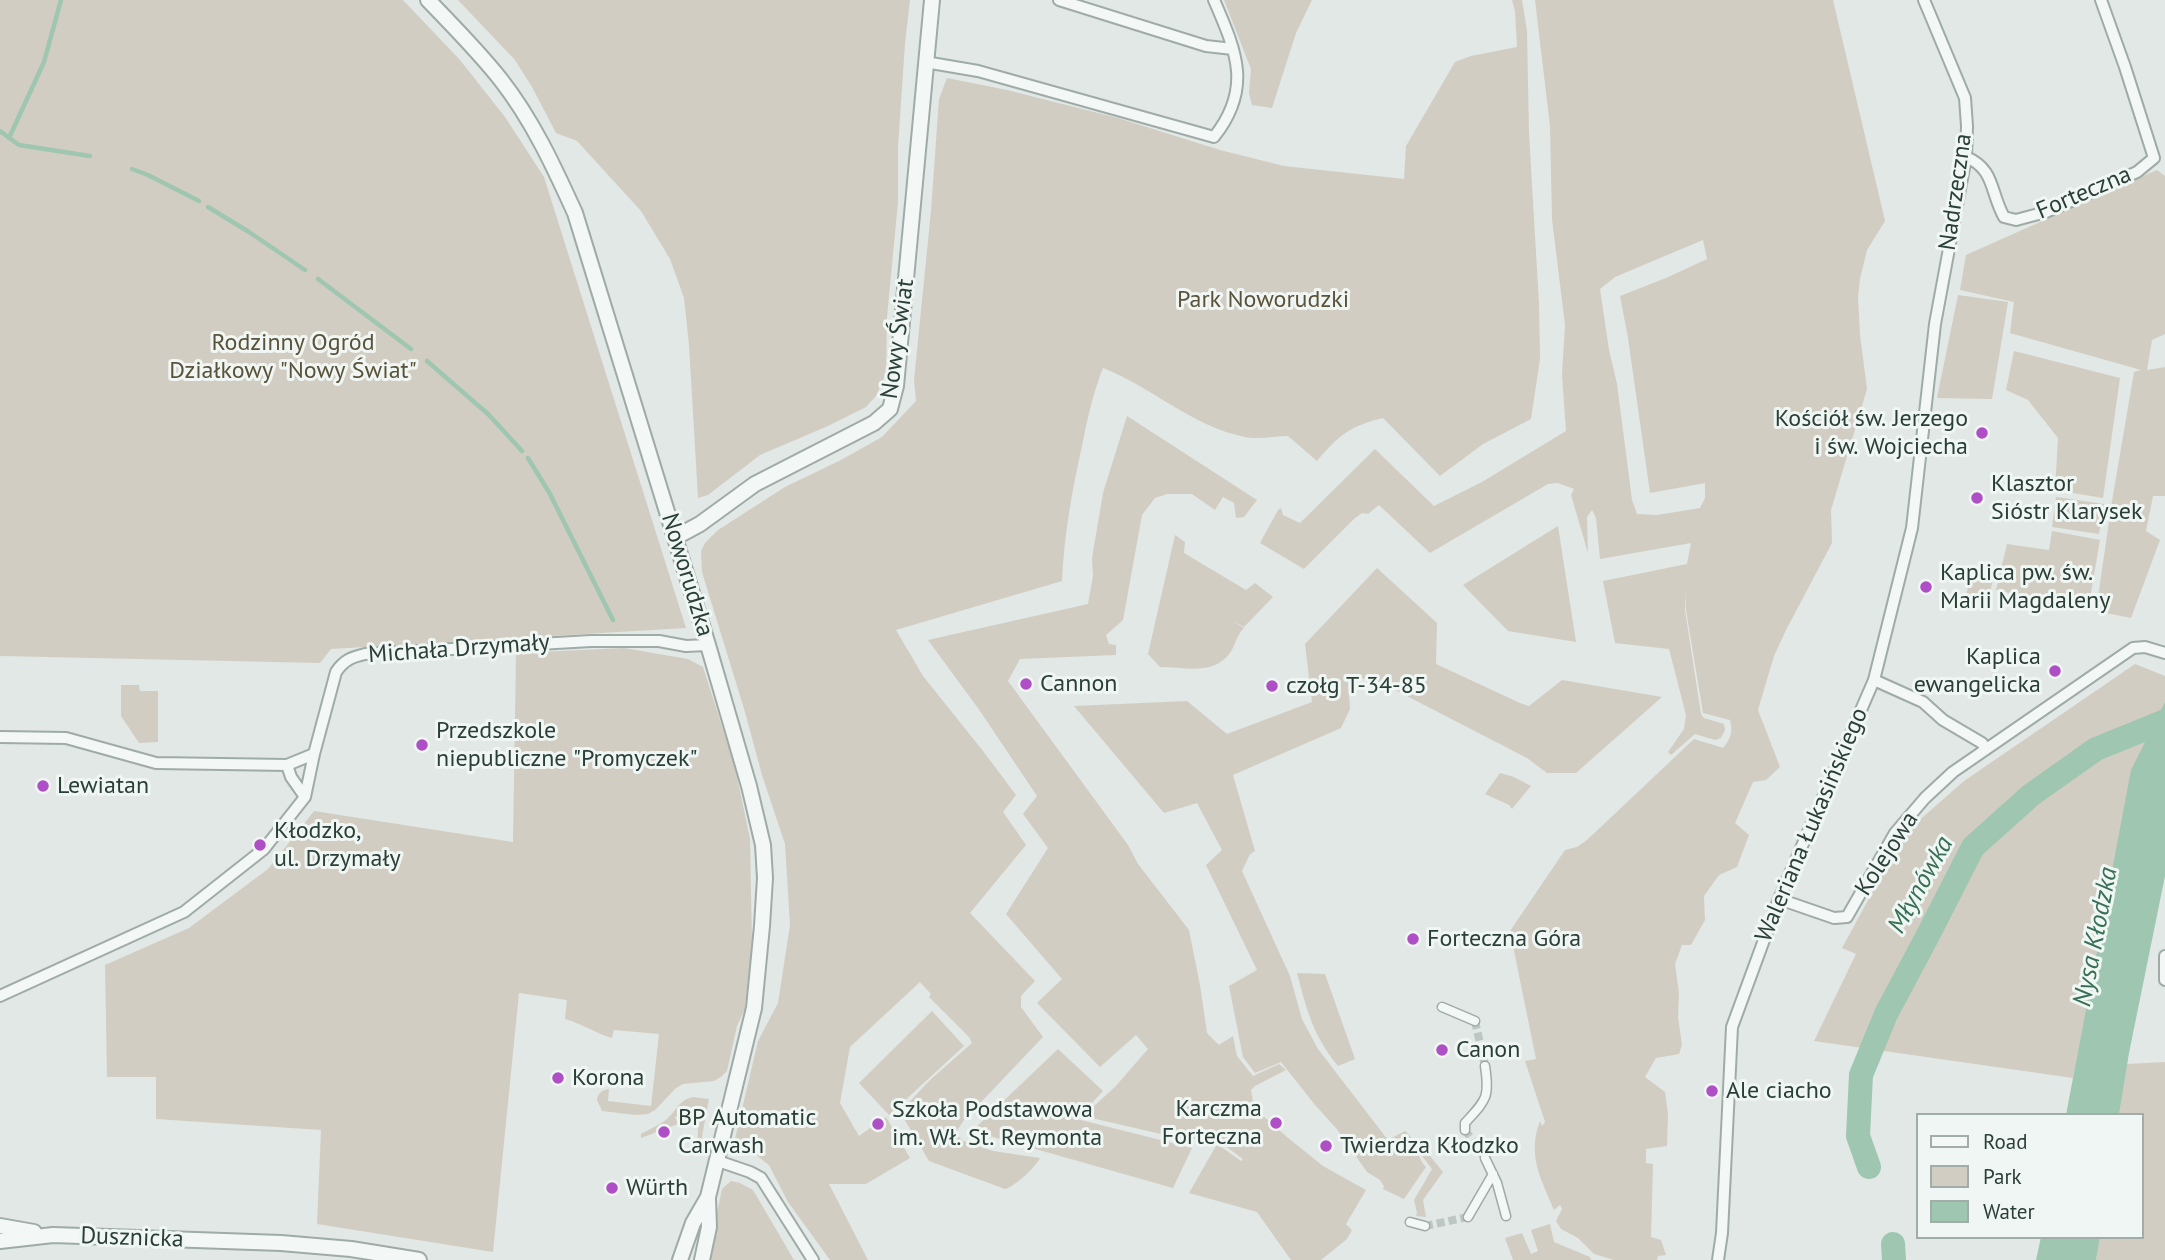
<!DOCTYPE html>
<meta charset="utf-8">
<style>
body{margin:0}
#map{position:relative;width:2165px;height:1260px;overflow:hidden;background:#e1e8e5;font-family:"PT Sans",sans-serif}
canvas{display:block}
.legend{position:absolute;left:1916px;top:1113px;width:228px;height:126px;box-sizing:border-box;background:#f0f6f3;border:2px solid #a1ada8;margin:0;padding:9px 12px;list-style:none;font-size:21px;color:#2a3f37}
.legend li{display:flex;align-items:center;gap:14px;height:35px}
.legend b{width:35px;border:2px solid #a1ada8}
</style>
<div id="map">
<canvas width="2165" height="1260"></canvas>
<ul class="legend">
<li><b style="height:9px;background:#f3f7f6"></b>Road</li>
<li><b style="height:19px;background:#d2cdc2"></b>Park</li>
<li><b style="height:19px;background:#9ec6b1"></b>Water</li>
</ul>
</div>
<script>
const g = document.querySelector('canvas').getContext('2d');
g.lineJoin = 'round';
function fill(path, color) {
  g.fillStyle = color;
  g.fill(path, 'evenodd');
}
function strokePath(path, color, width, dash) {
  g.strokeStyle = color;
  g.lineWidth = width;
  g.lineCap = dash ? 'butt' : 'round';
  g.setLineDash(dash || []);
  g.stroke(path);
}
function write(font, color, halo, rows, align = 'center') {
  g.font = font + ' "PT Sans",sans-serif';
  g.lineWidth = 6;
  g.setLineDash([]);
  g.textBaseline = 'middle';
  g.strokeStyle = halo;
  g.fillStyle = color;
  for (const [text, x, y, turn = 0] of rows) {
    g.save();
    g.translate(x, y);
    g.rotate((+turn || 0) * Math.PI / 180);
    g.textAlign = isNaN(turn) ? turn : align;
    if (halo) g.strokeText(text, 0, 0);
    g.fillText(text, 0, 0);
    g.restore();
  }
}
fill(new Path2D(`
 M0 0H403L460 60 505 117 544 177 686 628 331 649 320 663 0 656Z
 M458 0H910L905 43 898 147V202L887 317 886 373 876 396 866 407 828 426 760 455 708 495 698 498 689 345 684 298 670 259 641 211 577 141 556 133 532 87 515 60Z
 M1224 0H1312L1296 33 1272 108 1252 105 1249 93 1251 69Z
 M1512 0H1522L1527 31 1529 133 1539 304 1540 359 1531 419 1483 444 1440 476 1383 418C1350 426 1339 435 1317 461L1288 436C1275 436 1258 440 1245 437 1191 426 1152 387 1103 368 1093 393 1087 420 1082 446 1072 491 1064 535 1062 581L896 630 923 676 983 751 1016 795 1003 812 1026 845 970 913 1035 981 1021 996V1007L1043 1037 964 1120 956 1132 953 1129 952 1130 963 1141 993 1151 1040 1158C1036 1167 1014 1187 1005 1189L929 1161 900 1112 930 1080 972 1043 969 1037 929 997 931 994 920 982 850 1047 840 1103 859 1136 886 1117 910 1158 866 1184H829L868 1260H830L788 1202 769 1165 735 1139 758 1041 778 1003 790 925 785 844 762 775 745 712 702 572 701 551 705 543 718 530 785 487 841 460 882 437 916 401 914 380 931 211 939 99 947 78 1007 90 1118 118 1220 150 1284 166 1404 179 1406 146 1455 62 1471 56 1517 47 1515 11Z
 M1535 0H1833L1885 221 1867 250 1860 279 1858 297 1860 335 1867 389 1831 510 1832 543 1786 630 1774 656 1758 710 1780 767 1766 780 1753 782 1735 823 1749 835 1737 867 1719 875 1704 896 1705 920 1691 945H1682L1675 964 1679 993 1678 1017 1682 1045 1679 1054 1656 1058 1645 1077 1665 1092 1668 1114 1667 1146 1646 1149V1163L1653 1164 1651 1237 1661 1240 1666 1255 1658 1256 1657 1260H1614L1594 1254 1578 1238 1561 1229 1556 1221 1562 1209 1560 1205 1554 1210C1541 1179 1527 1155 1540 1121L1542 1126 1545 1122 1525 1061 1536 1059 1510 931 1565 850 1577 847 1587 840 1694 739 1723 748C1731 738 1733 732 1730 720L1703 713 1686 610V590L1685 610 1701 714 1704 718 1724 724 1725 730 1721 738 1715 740 1695 734 1671 755 1668 752 1684 729 1686 715 1669 649 1615 643 1603 581 1687 564 1691 543 1600 559 1596 518 1592 510 1587 517 1588 553 1571 495 1574 489 1558 483 1548 484 1430 553 1379 505 1368 514 1362 513 1355 518 1304 569 1260 543 1278 510 1281 508 1283 515 1300 523 1375 449 1434 506 1482 482 1566 431 1562 375 1565 325 1552 219 1550 126ZM1703 240 1707 259 1666 278 1620 296 1628 338 1650 493 1705 483V498L1700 508 1657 515 1637 514 1632 500 1617 384 1609 350 1600 289 1615 277Z
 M2157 170 2165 176V334L2152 340 2147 370 2165 367V496H2153L2146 531 2160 540 2131 618 2096 611 2112 501 2134 372 2141 370 2010 333 2014 302 1960 290 1966 255Z
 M1958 295 2008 302 1992 399 1937 398Z
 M2014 351 2120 378 2103 498 2055 490 2058 438 2028 400 2006 390Z
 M1127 416 1257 500 1244 517 1236 518 1234 503 1223 497 1215 510 1192 494H1167L1155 498 1142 515 1123 620 1106 635 1109 644 1116 645V655L1020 659 1008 681 1128 845 1138 864 1189 930 1200 985 1207 1033 1219 1045 1233 1036 1237 1056 1253 1076 1279 1064 1286 1070 1255 1086 1251 1090 1254 1108 1287 1137 1323 1166 1366 1190 1346 1224 1352 1230 1347 1239 1321 1260H1291L1257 1212 1189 1193 1217 1144 1241 1161 1243 1159 1206 1132 1191 1141 1083 1116 1115 1087 1148 1049 1136 1035 1100 1067 1037 1003 1062 979 1006 914 1048 848 1023 814 1037 796 980 711 928 640 1088 604 1093 576 1092 558 1103 493Z
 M2056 497 2104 504 2099 534 2052 527Z
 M1558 526 1576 642 1508 631 1463 585Z
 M2052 531 2100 540 2088 610 1996 590 2007 544 2049 550Z
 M1175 535 1185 542 1184 553 1246 590 1255 583 1273 597 1244 627 1232 620 1244 628C1236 636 1236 644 1230 653 1212 676 1186 667 1160 667L1148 654Z
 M1377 568 1437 623 1436 664 1520 703 1529 706 1562 680 1662 697 1576 773H1547L1527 758 1370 677 1348 682 1350 709 1341 728 1233 775 1255 851 1250 854 1242 871 1290 976 1302 1019 1318 1049 1388 1140 1405 1131C1417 1140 1416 1157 1426 1167L1404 1199 1383 1189 1384 1186 1380 1180 1367 1172 1336 1128 1315 1105 1281 1062 1255 1073 1243 1057 1229 986 1257 970 1206 865 1222 850 1197 803 1164 813 1074 706 1187 701 1227 734 1312 702 1305 644Z
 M1973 570 1994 575 1988 601 1966 595Z
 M624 648 688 659 703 667 735 767 750 839 752 943 745 1009 737 1026 727 1071 721 1077 714 1081 683 1084 676 1088 655 1110 648 1114 635 1115 602 1111 597 1100C598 1093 602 1090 609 1089L608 1101 651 1106 659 1034 614 1030 612 1038C595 1033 583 1024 565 1019L567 1000 519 993 493 1252 317 1224 321 1130 156 1119V1077H107L105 965 189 928 268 869 314 811 513 842 516 653Z
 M2135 664 2165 676V702L2112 871 2073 1078 1814 1041 1856 954 1842 948 1892 856 1915 824 1964 781Z
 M121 685H139L140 691H158V742L139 743 121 716Z
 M1500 773 1514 777 1531 786 1512 809 1509 805 1485 794Z
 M1297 973 1325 974 1355 1059 1338 1066C1313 1035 1307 1011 1297 973Z
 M932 1011 964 1046 889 1115 859 1083Z
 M1058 1049 1103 1091 1077 1119 1192 1148 1173 1188 972 1131Z
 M2165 1062V1260H2096L2100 1237H2142V1115H2119L2127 1064Z
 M693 1097 709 1099 700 1147 696 1145C701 1127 697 1127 688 1112L675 1117 678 1124 641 1138V1134C649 1129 660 1125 667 1119 677 1110 679 1100 693 1097Z
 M1418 1141 1443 1172 1423 1200 1426 1217 1416 1216 1417 1213 1414 1200 1432 1169 1422 1156Z
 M731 1181 740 1183 753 1190 794 1260H707L722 1189Z
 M1550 1224 1554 1242 1590 1257 1591 1260H1513L1505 1238 1522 1233 1531 1254 1538 1251 1531 1230Z`), '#d2cdc2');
fill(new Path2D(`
 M2165 702V876L2129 1053 2119 1115H2066L2131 770Z
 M2041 1237H2100L2096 1260H2036Z`), '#9ec6b1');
strokePath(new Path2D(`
 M0 131 19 145 90 156
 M9 138 44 62 61 0
 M132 169 148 175 199 201
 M208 207 249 232 305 270
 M318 279 411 349
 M427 361 488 414 522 451
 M528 458 550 494 613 620`), '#9ec6b1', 4.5);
strokePath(new Path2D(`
 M1869 1167 1858 1136 1861 1075 1886 1014 1927 937 1973 847 2031 795 2096 749 2165 721
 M1893 1244 1894 1260`), '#9ec6b1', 24);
strokePath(new Path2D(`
 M1475 1021 1485 1066
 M1465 1130 1485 1158
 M1425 1226 1468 1217`), '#bcc6c2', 8, [8, 4]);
const pedestrian = new Path2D(`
 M1442 1007 1475 1021
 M1465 1130V1123C1486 1100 1490 1098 1485 1066
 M1485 1158 1497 1183 1506 1216
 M1468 1217 1493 1174
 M1410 1222 1425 1226`);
const minor = new Path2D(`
 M1059 0 1206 46 1233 49
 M925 62 978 71 1214 137C1253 88 1236 51 1214 0
 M1966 157C1995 169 1990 192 2004 217L2016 220 2046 212 2137 172 2154 158 2125 67 2101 0
 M1874 680 1923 702 1943 720 1982 743 1986 749
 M0 737 66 738 156 763 287 765 314 754
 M287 765 291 777 305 797
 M1779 899 1834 918 1847 917 1895 833 1925 798 1953 772 2133 648 2145 647 2165 653
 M2165 956V980
 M0 996 184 912 264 849 305 797 314 754 336 672C344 660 352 657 365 654L591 641H659L686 646 708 645
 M718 1161 750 1172 761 1178 813 1260
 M1718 1260 1722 1233 1732 1027 1779 899 1874 680 1912 528 1935 324 1966 157 1967 126 1965 98 1924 0`);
const tertiary = new Path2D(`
 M428 0C453 26 479 52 501 80 533 121 554 167 575 213L708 645 749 786 763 845 765 878 762 926 754 1008 708 1197 693 1223 680 1260
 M676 537 700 524 755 484 874 423 890 409 896 386 932 0
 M0 1226 34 1232
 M0 1241 53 1235 281 1243 351 1249 419 1260
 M702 1260 709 1227 708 1199`);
strokePath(pedestrian, '#9faba6', 11);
strokePath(minor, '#9faba6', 14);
strokePath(tertiary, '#9faba6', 18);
strokePath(pedestrian, '#f3f7f6', 8);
strokePath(minor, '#f3f7f6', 10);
strokePath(tertiary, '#f3f7f6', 14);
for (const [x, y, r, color] of [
 [1982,433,7,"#af4fc5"],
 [1977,498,7,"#af4fc5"],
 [1926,587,7,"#af4fc5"],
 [2055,671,7,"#af4fc5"],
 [1026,684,7,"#af4fc5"],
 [1272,686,7,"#af4fc5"],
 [422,745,7,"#af4fc5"],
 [43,786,7,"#af4fc5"],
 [260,845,7,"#af4fc5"],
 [1413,939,7,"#af4fc5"],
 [1442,1050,7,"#af4fc5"],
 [558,1078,7,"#af4fc5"],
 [1712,1091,7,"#af4fc5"],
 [1276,1123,7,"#af4fc5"],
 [878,1124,7,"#af4fc5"],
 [664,1132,7,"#af4fc5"],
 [1326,1146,7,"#af4fc5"],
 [612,1188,7,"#af4fc5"]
]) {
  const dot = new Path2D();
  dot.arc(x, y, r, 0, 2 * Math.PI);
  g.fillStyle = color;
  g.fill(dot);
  strokePath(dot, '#f0f6f3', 2.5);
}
write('24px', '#2a3f37', '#f0f6f3', [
 ["Nadrzeczna",1956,192,-82],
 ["Forteczna",2084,193,-23],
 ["Nowy Świat",898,339,-82],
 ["Noworudzka",687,575,73],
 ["Michała Drzymały",459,649,-4],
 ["Waleriana Łukasińskiego",1812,825,-67],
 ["Kolejowa",1887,854,-57],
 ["Dusznicka",132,1238,2]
]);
write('24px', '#5a5239', '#f0f6f3', [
 ["Park Noworudzki",1263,300],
 ["Rodzinny Ogród",293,343],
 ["Działkowy \"Nowy Świat\"",293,371]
]);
write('24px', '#2a3f37', '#f0f6f3', [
 ["Kościół św. Jerzego",1968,419,"right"],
 ["i św. Wojciecha",1968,447,"right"],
 ["Klasztor",1991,484],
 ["Sióstr Klarysek",1991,512],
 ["Kaplica pw. św.",1940,573],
 ["Marii Magdaleny",1940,601],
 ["Kaplica",2041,657,"right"],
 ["ewangelicka",2041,685,"right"],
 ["Cannon",1040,684],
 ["czołg T-34-85",1286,686],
 ["Przedszkole",436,731],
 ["niepubliczne \"Promyczek\"",436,759],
 ["Lewiatan",57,786],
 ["Kłodzko,",274,831],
 ["ul. Drzymały",274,859],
 ["Forteczna Góra",1427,939],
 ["Canon",1456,1050],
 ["Korona",572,1078],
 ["Ale ciacho",1726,1091],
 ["Karczma",1262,1109,"right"],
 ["Forteczna",1262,1137,"right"],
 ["Szkoła Podstawowa",892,1110],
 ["im. Wł. St. Reymonta",892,1138],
 ["BP Automatic",678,1118],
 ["Carwash",678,1146],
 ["Twierdza Kłodzko",1340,1146],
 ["Würth",626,1188]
], 'left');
write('italic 26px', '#377055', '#f0f6f3', [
 ["Młynówka",1921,885,-61],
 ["Nysa Kłodzka",2096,937,-79]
]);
</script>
